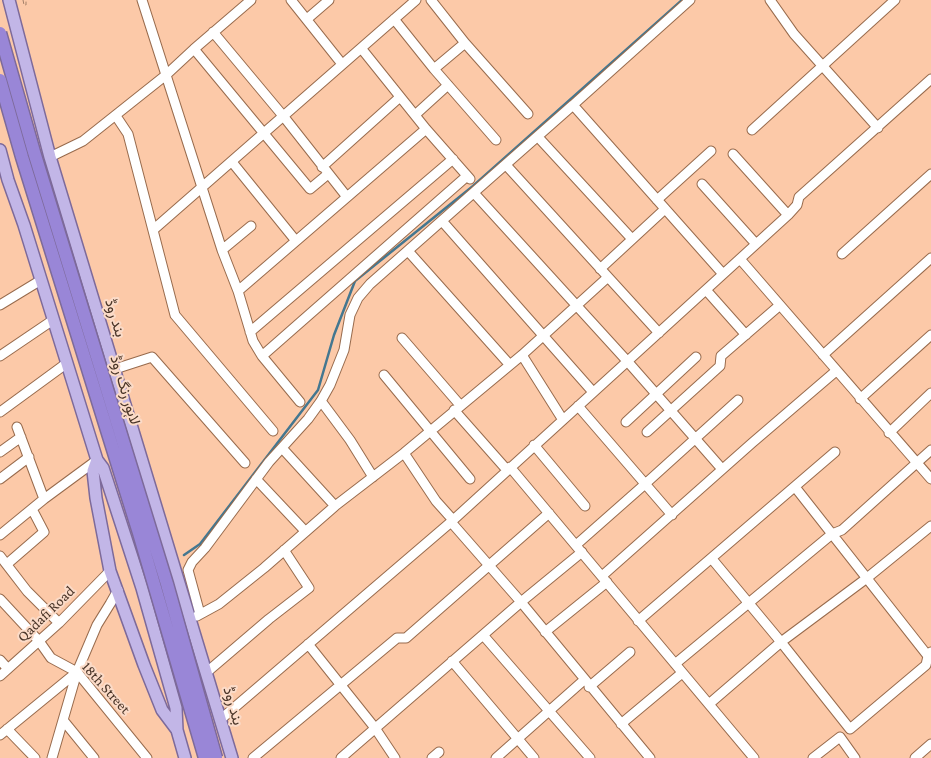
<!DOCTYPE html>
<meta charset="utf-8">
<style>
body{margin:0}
canvas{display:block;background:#fcc9a8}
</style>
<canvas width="931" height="758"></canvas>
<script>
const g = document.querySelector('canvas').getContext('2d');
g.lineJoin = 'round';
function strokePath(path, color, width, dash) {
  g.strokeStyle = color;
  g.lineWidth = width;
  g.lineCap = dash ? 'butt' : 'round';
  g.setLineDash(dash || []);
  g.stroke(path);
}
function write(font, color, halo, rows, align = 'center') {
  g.font = font + ' "Crimson Pro",Vazirmatn,serif';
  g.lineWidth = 4;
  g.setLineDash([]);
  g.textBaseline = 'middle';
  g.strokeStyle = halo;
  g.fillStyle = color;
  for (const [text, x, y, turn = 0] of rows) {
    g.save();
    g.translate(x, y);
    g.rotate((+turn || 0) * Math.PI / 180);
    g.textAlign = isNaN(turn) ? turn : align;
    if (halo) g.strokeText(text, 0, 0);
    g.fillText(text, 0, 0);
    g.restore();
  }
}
strokePath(new Path2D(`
 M184 555 200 544 318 390 334 335 355 281 473 186 682 0`), '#447790', 2.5);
const minor = new Path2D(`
 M142 0 222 250 238 291 253 341 262 356 467 176
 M291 0 342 64
 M431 0 465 43 434 69 496 140
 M770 0 794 34 878 128
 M307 19 329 0
 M394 19 434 69
 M213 32 284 117 347 197
 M465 43 528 114
 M361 48 426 129 470 179
 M194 49 310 189 328 174
 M573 105 690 0
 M415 115 448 85
 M116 116 128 134 175 315 273 431
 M752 130 895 0
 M538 137 632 239
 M733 154 788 215
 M50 157 83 141 166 75 194 49 251 0
 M232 162 296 241
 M506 165 659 333
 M322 167 400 97
 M702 184 756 244
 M474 193 628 362 722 469
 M657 200 711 151
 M442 221 593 392
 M153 230 416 0
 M222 250 251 226
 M408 251 509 364
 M842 254 931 174
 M740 259 931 479
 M600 269 665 209
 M706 290 746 335
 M238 291 426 129
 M0 305 41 280
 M250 332 453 159
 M402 338 460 405
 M522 355 563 420
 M823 355 931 258
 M0 356 53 320
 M262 356 300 402
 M115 369 152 357 245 463
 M384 375 470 479
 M860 399 931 335
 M321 401 350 440 373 477
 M578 406 672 515
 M454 410 507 470
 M0 412 67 363
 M626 422 696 357
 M17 427 44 499
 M647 432 720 366 721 356 780 305
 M889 433 931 393
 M534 445 585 506
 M282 448 335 506
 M0 452 21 437
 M404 453 436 501 453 520
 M510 467 754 758
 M0 479 29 457
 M256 479 305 531
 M795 487 928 656 931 652
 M451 522 521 602 650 758
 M0 535 44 499 97 460
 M576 545 644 485 738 400
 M0 556 27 591 59 623
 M712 559 781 642 850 729 926 665 928 656
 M7 564 44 532 32 509
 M602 576 752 443 836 371
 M0 599 39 641 51 658 77 672 147 758
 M200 614 188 570 192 562 205 548 269 462 308 419 321 401 330 385 344 350 350 315 358 298 370 284 573 105 723 274
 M197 616 219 604 264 568 335 506 404 453 522 355 608 277
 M638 621 835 452
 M545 632 607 582
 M483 635 590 758
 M308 644 375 728 395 758
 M0 660 8 669
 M452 661 534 758
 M675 664 832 534 842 530 931 450
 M207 672 269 619 309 588 284 550
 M0 676 59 623 110 571
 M589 687 630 652
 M709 704 781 642 867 578 931 526
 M221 719 451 522 788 215 797 205 799 197 931 79
 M63 720 94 758
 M621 724 682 673
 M7 729 35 758
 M0 735 77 672
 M52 758 77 672 97 625 110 604 118 590
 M253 758 397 638H406L549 513
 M341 758 521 602 582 552
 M432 758 439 752
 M496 758 584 680
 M813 758 840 737 855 758
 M915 758 931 744`);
const major = new Path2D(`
 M9 0 50 157 232 758
 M0 150 8 180 24 225 97 460 103 468 142 588 176 708 177 730 185 758
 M97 460 93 471 96 498 110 571 144 665 162 710 177 730`);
strokePath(minor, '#986b4d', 11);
strokePath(major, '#7d6a9a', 14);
strokePath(new Path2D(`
 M23 0 24 5H26V0`), '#a48069', 1, [4, 2.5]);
strokePath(minor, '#fff', 9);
strokePath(major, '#c2b6e7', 11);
const highwayBridge = new Path2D(`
 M0 33 34 152 167 584 216 758
 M0 80 22 157 139 533 205 758`);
strokePath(highwayBridge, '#7d6a9a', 15, []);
strokePath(highwayBridge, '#9986d7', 12);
write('15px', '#4a3528', '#fbdbc8', [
 ["بند روڈ",115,318,73],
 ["لاہور رنگ روڈ",125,390,73],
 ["Qadafi Road",46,614,-44],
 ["18th Street",106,688,48],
 ["بند روڈ",233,706,74]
]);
</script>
